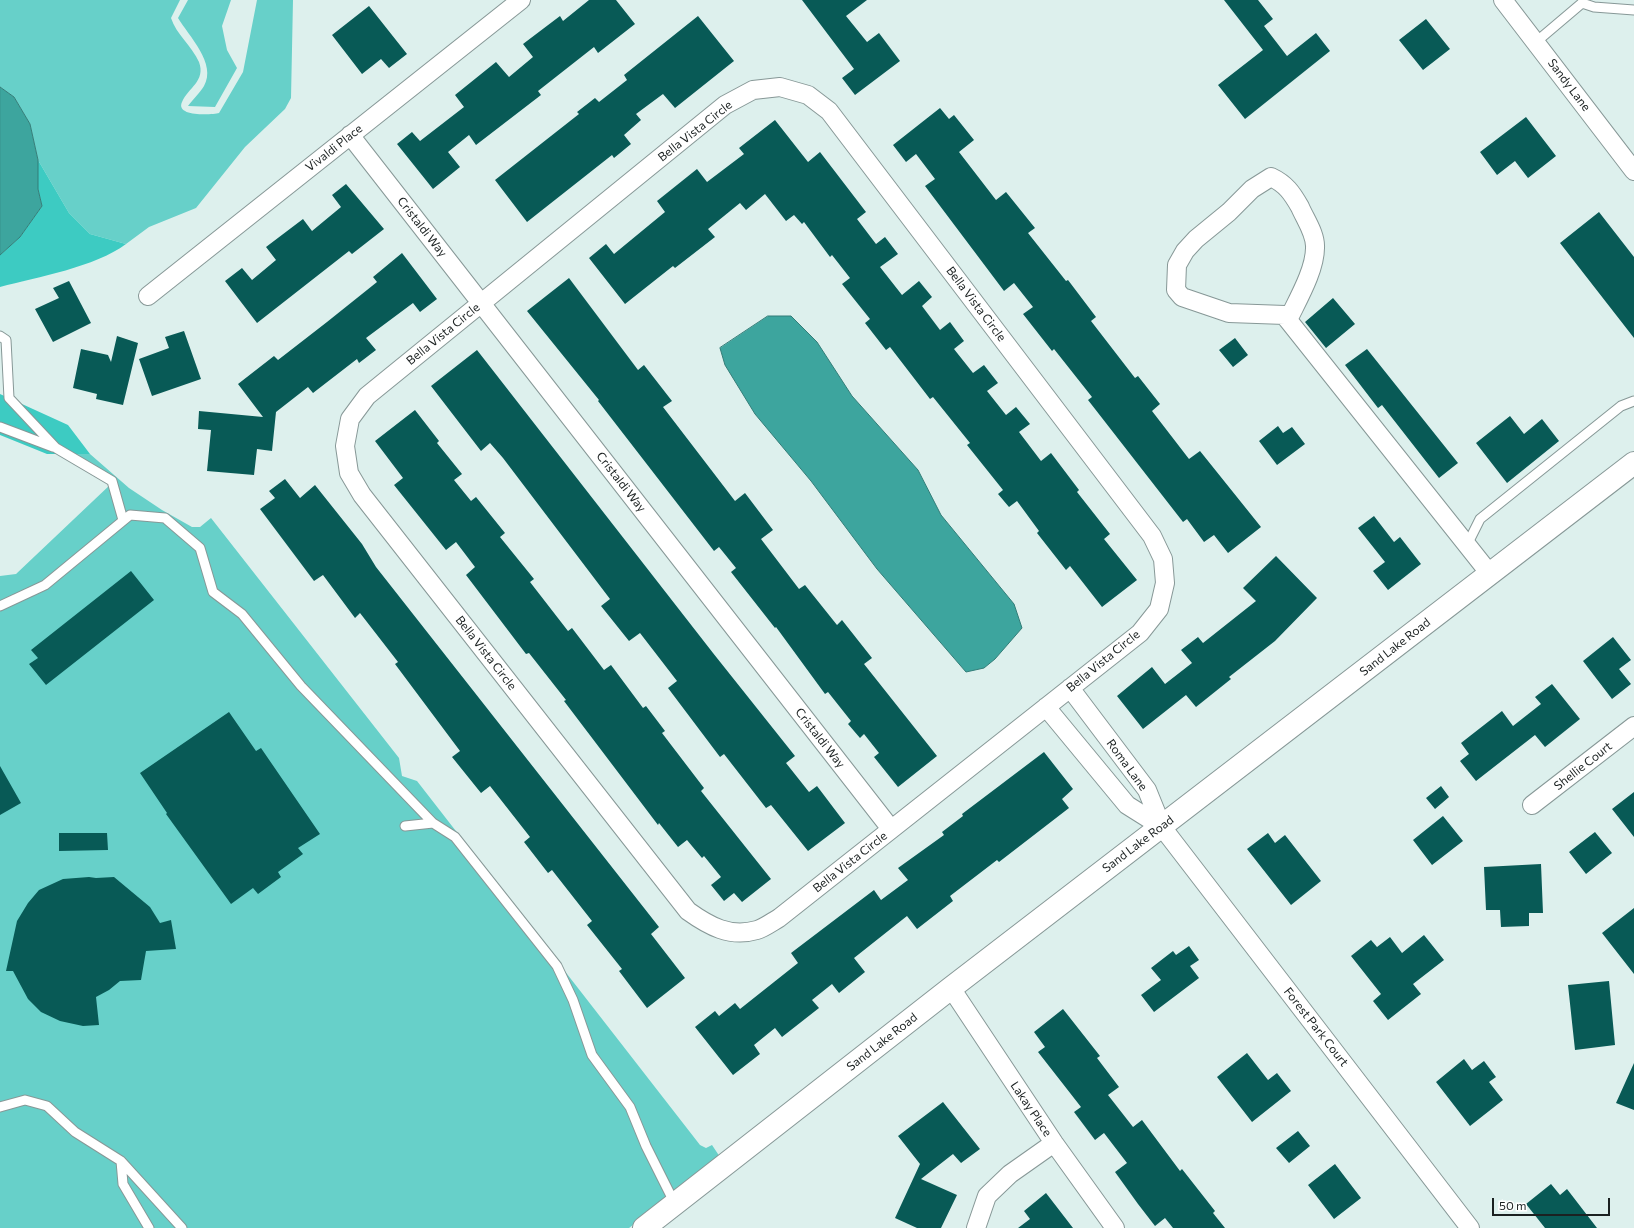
<!DOCTYPE html>
<style>
body{margin:0}
#map{position:relative;width:1634px;height:1228px;overflow:hidden;background:#ddf0ed;font-family:Commissioner,sans-serif}
canvas{display:block}
.scale{position:absolute;left:1492px;top:1198px;width:118px;height:18px;box-sizing:border-box;border:2px solid #1b2121;border-top:0;padding-left:5px;font-size:12px;line-height:14px;white-space:nowrap;color:#1b2121;-webkit-text-stroke:3px #fff;paint-order:stroke}
</style>
<div id="map">
<canvas width="1634" height="1228"></canvas>
<div class="scale">50 m</div>
</div>
<script>
const g = document.querySelector('canvas').getContext('2d');
g.lineJoin = 'round';
function fill(path, color) {
  g.fillStyle = color;
  g.fill(path, 'evenodd');
}
function strokePath(path, color, width, dash) {
  g.strokeStyle = color;
  g.lineWidth = width;
  g.lineCap = dash ? 'butt' : 'round';
  g.setLineDash(dash || []);
  g.stroke(path);
}
function write(font, color, halo, rows, align = 'center') {
  g.font = font + ' Commissioner,sans-serif';
  g.lineWidth = 4;
  g.setLineDash([]);
  g.textBaseline = 'middle';
  g.strokeStyle = halo;
  g.fillStyle = color;
  for (const [text, x, y, turn = 0] of rows) {
    g.save();
    g.translate(x, y);
    g.rotate((+turn || 0) * Math.PI / 180);
    g.textAlign = isNaN(turn) ? turn : align;
    if (halo) g.strokeText(text, 0, 0);
    g.fillText(text, 0, 0);
    g.restore();
  }
}
fill(new Path2D(`
 M0 0H180L171 18C176 34 192 46 199 62 206 81 188 88 182 102 175 117 212 115 219 113L243 72 257 0H293L291 98 285 109 245 147 196 208 149 227 126 244 90 234 69 213 38 160 30 124 14 97 0 87Z
 M188 0H231L222 26 227 50 237 68 215 107 188 106C193 99 200 93 204 86 217 64 189 36 178 18Z
 M62 454H90L129 488 162 510 192 527H200L211 518 399 758 402 776 417 781 700 1145 706 1148 712 1145 720 1157 629 1228H0V576L16 574 112 483Z`), '#67d0c9');
fill(new Path2D(`
 M38 160 69 213 90 234 126 244C95 267 38 277 0 287V255L20 237 42 206 38 189Z
 M0 394 68 425 90 454H47L0 435Z`), '#3dcbc2');
const water = new Path2D(`
 M0 87 14 97 30 124 38 160V189L42 206 20 237 0 255Z
 M768 316H791L817 342 852 396 918 470 941 515 1014 604 1022 628 995 659 984 668 966 672 877 569 811 481 755 414 725 365 720 348Z`);
fill(water, '#3da59e');
strokePath(water, '#337d78', 1);
fill(new Path2D(`
 M589 0H616L635 24 598 53 594 47 538 91 541 95 476 145 469 135 448 152 460 167 433 189 397 144 412 132 420 141 464 107 455 95 496 62 509 77 533 57 523 44 560 16 563 21Z
 M802 0H867L846 16 867 42 879 33 900 61 855 95 842 78 854 69Z
 M1224 0H1258L1273 19 1264 26 1287 56 1316 33 1330 51 1245 119 1218 85 1263 50Z
 M369 6 407 54 389 68 381 59 362 74 332 35Z
 M698 16 734 61 675 108 663 94 636 114 641 120 624 135 631 144 614 158 612 155 527 222 495 180 579 114 577 112 595 98 599 102 627 80 624 75Z
 M1426 19 1450 49 1423 70 1399 40Z
 M940 108 949 119 954 115 974 140 959 152 996 200 1006 192 1035 228 1028 233 1066 281 1068 280 1096 317 1091 321 1135 378 1138 376 1160 404 1152 411 1189 459 1200 451 1261 527 1228 553 1214 535 1204 542 1187 519 1183 522 1088 400 1092 397 1054 349 1052 351 1023 314 1033 307 1014 283 1004 291 925 186 935 179 916 154 906 162 893 145Z
 M1526 117 1556 156 1528 178 1515 161 1497 175 1480 152Z
 M775 120 808 162 820 152 866 212 857 219 876 244 885 237 898 254 880 267 902 295 919 281 932 297 922 306 940 330 950 322 964 341 954 349 973 373 984 365 998 383 987 391 1006 415 1016 407 1030 424 1019 432 1041 461 1051 453 1079 490 1077 492 1110 534 1104 539 1137 580 1102 607 1070 566 1066 570 1037 533 1039 531 1017 501 1009 507 998 494 1003 490 967 445 970 443 933 397 930 399 890 347 886 350 865 323 870 319 842 284 850 278 832 255 830 257 804 222 802 224 794 215 786 221 765 194 746 210 740 203 708 229 715 237 675 268 673 266 625 304 589 258 606 244 614 254 665 212 657 201 697 169 707 182 744 154 739 148Z
 M346 184 384 229 352 254 349 251 257 323 225 281 242 268 252 280 276 260 266 247 303 219 312 231 341 207 332 195Z
 M1599 212 1634 257V338L1560 243Z
 M402 253 437 299 420 312 413 303 366 338 376 350 359 363 357 359 313 393 308 387 276 412 272 451 257 449 254 475 207 471 211 430 198 429 199 411 263 417 238 384 274 356 278 360 327 322 377 282 373 277Z
 M569 278 638 370 644 365 672 401 663 407 735 501 745 493 773 530 761 539 799 589 805 585 837 625 842 620 872 658 864 664 937 756 898 787 874 757 879 753 864 734 860 738 848 724 851 721 828 692 825 694 776 627 775 628 731 572 736 568 719 547 714 551 598 401 599 400 527 311Z
 M69 281 91 323 53 342 35 309 59 298 53 288Z
 M1333 298 1355 324 1326 348 1305 322Z
 M184 331 201 379 152 396 139 359 169 348 165 337Z
 M117 336 138 343 123 405 96 399 97 394 73 388 81 349 108 355 111 362Z
 M1235 338 1248 355 1233 367 1219 350Z
 M1367 349 1458 463 1439 478 1382 405 1378 408 1345 365Z
 M477 350 713 653 795 756 786 763 809 792 817 786 845 823 808 851 771 805 766 808 724 754 720 757 668 688 677 681 640 633 629 641 601 606 610 599 503 458 490 443 481 451 431 386Z
 M415 410 439 441 437 443 462 474 454 480 471 501 476 497 505 533 500 537 534 579 530 582 568 631 572 628 604 670 611 665 643 708 646 706 665 731 662 733 704 788 701 791 771 879 742 902 734 893 724 901 711 885 721 877 704 856 702 858 687 840 678 847 659 823 658 825 564 701 566 700 529 653 526 654 466 575 475 567 456 542 446 550 394 485 403 478 375 441Z
 M1510 416 1524 434 1542 419 1559 441 1507 483 1476 443Z
 M1278 426 1283 433 1292 427 1305 444 1277 465 1259 441Z
 M285 479 300 498 315 485 362 544 376 567 659 927 651 934 685 978 647 1008 619 971 622 969 587 925 592 921 552 870 548 873 524 842 530 837 490 786 481 793 452 757 460 751 395 664 398 662 360 613 355 618 323 575 314 581 260 509 275 498 269 491Z
 M1374 516 1394 542 1400 537 1421 564 1388 590 1373 571 1385 562 1358 528Z
 M1276 556 1317 598 1275 641 1229 677 1231 679 1196 707 1186 695 1143 729 1117 696 1152 667 1165 684 1192 663 1181 650 1198 637 1203 643 1256 601 1243 588Z
 M131 571 154 600 46 685 29 664 38 658 31 650Z
 M1613 637 1631 660 1619 669 1631 684 1612 699 1583 661Z
 M1552 684 1580 719 1545 747 1535 735 1476 781 1460 761 1469 754 1461 743 1502 711 1513 726 1541 704 1535 697Z
 M229 712 256 751 261 748 320 834 298 848 303 854 278 872 281 877 258 894 253 888 231 904 166 814 167 813 140 773Z
 M1044 752 1073 789 1062 799 1069 808 999 862 997 860 950 896 953 901 917 929 907 916 854 958 865 972 839 993 832 984 812 1000 819 1008 782 1037 775 1028 754 1045 760 1054 733 1075 695 1027 715 1011 719 1016 735 1003 740 1009 798 963 791 953 874 890 881 900 908 880 898 868 944 835 942 832 963 816 962 814Z
 M0 766 21 803 0 815Z
 M1441 786 1449 797 1435 809 1426 798Z
 M1634 792V837L1612 809Z
 M1443 816 1463 841 1432 865 1413 840Z
 M1595 832 1612 853 1586 874 1569 852Z
 M59 833H107L108 850 59 851Z
 M1268 833 1275 843 1285 835 1321 881 1291 905 1247 849Z
 M1541 864 1543 913H1529V926L1501 927 1500 910H1486L1484 867Z
 M89 877 96 878 114 877 150 907 160 923 171 920 176 949 146 951 141 980 120 981 109 990 96 997 99 1025 83 1026 60 1021 41 1012 28 999 13 971H6L17 921 28 903 39 890 63 879Z
 M1634 908V974L1602 933Z
 M1424 935 1444 960 1413 984 1421 994 1388 1020 1373 1001 1381 994 1351 956 1371 940 1377 947 1390 937 1402 953Z
 M1189 946 1199 960 1190 966 1199 978 1154 1012 1141 995 1161 980 1151 968 1173 951 1176 955Z
 M1609 981 1615 1045 1575 1050 1568 985Z
 M1063 1009 1100 1056 1097 1058 1119 1087 1108 1095 1133 1127 1142 1120 1180 1171 1182 1169 1215 1211 1213 1213 1225 1228H1173L1165 1218 1155 1226 1138 1204 1115 1172 1127 1163 1104 1133 1095 1140 1074 1112 1081 1107 1038 1052 1045 1047 1034 1032Z
 M1247 1053 1268 1080 1277 1073 1291 1091 1252 1122 1217 1077Z
 M1464 1059 1472 1070 1484 1061 1496 1077 1489 1082 1503 1100 1470 1126 1436 1082Z
 M1634 1063V1110L1616 1103Z
 M943 1102 980 1149 961 1163 953 1154 921 1179 957 1195 941 1228H917L895 1218 920 1164 898 1136Z
 M1298 1131 1310 1146 1289 1163 1276 1148Z
 M1335 1164 1361 1198 1334 1219 1308 1185Z
 M1551 1184 1560 1195 1567 1189 1597 1228H1545L1526 1204Z
 M1046 1193 1073 1228H1018L1030 1219 1024 1211Z`), '#085a56');
const service = new Path2D(`
 M1582 3 1594 7 1634 10
 M1536 42 1582 3 1583 0
 M0 336 6 340 9 398 56 448 112 481 123 520
 M0 427 53 447
 M1467 545 1480 519 1621 406 1634 401
 M0 606 45 585 130 515 165 518 200 548 213 592 242 614 301 686 433 823
 M405 826 433 823 455 837 557 966 573 1000 592 1055 630 1107 646 1146 675 1204
 M0 1107 25 1100 47 1106 75 1132 121 1161 182 1228
 M121 1161 123 1184 149 1228`);
const minor = new Path2D(`
 M1503 0 1634 171
 M780 87 808 95 829 111 1152 536 1163 559 1165 583 1159 609 1140 633 779 918C772 922 764 928 757 930 730 938 709 926 688 911L362 495 349 473 345 446 350 419 367 396 725 105 753 90Z
 M350 135 891 829
 M148 296 521 0
 M1288 320C1298 299 1315 270 1315 248 1316 234 1305 219 1300 207 1292 193 1286 184 1271 177L1252 189 1229 212 1196 239 1185 251 1177 265 1176 290 1182 297 1229 313 1285 315 1288 320 1467 545 1490 574
 M1070 688 1147 790 1162 827 1470 1228
 M1046 707 1127 805 1162 827
 M1532 805 1634 726
 M951 988 1054 1143 1115 1228
 M976 1228 987 1196 1010 1174 1054 1143`);
const tertiary = new Path2D(`
 M644 1228 951 988 1634 463`);
strokePath(service, '#879897', 11);
strokePath(minor, '#879897', 20);
strokePath(tertiary, '#879897', 24);
strokePath(service, '#fff', 9);
strokePath(minor, '#fff', 18);
strokePath(tertiary, '#fff', 22);
write('12px', '#1b2121', '#fff', [
 ["Sandy Lane",1569,85,53],
 ["Bella Vista Circle",695,131,-38],
 ["Vivaldi Place",334,148,-38],
 ["Cristaldi Way",422,227,52],
 ["Bella Vista Circle",976,304,53],
 ["Bella Vista Circle",443,334,-39],
 ["Cristaldi Way",621,482,52],
 ["Sand Lake Road",1395,647,-38],
 ["Bella Vista Circle",486,653,52],
 ["Bella Vista Circle",1103,661,-39],
 ["Cristaldi Way",820,738,52],
 ["Roma Lane",1127,765,54],
 ["Shellie Court",1583,766,-38],
 ["Sand Lake Road",1138,844,-37],
 ["Bella Vista Circle",850,862,-38],
 ["Forest Park Court",1316,1027,52],
 ["Sand Lake Road",882,1042,-38],
 ["Lakay Place",1031,1109,56]
]);
</script>
